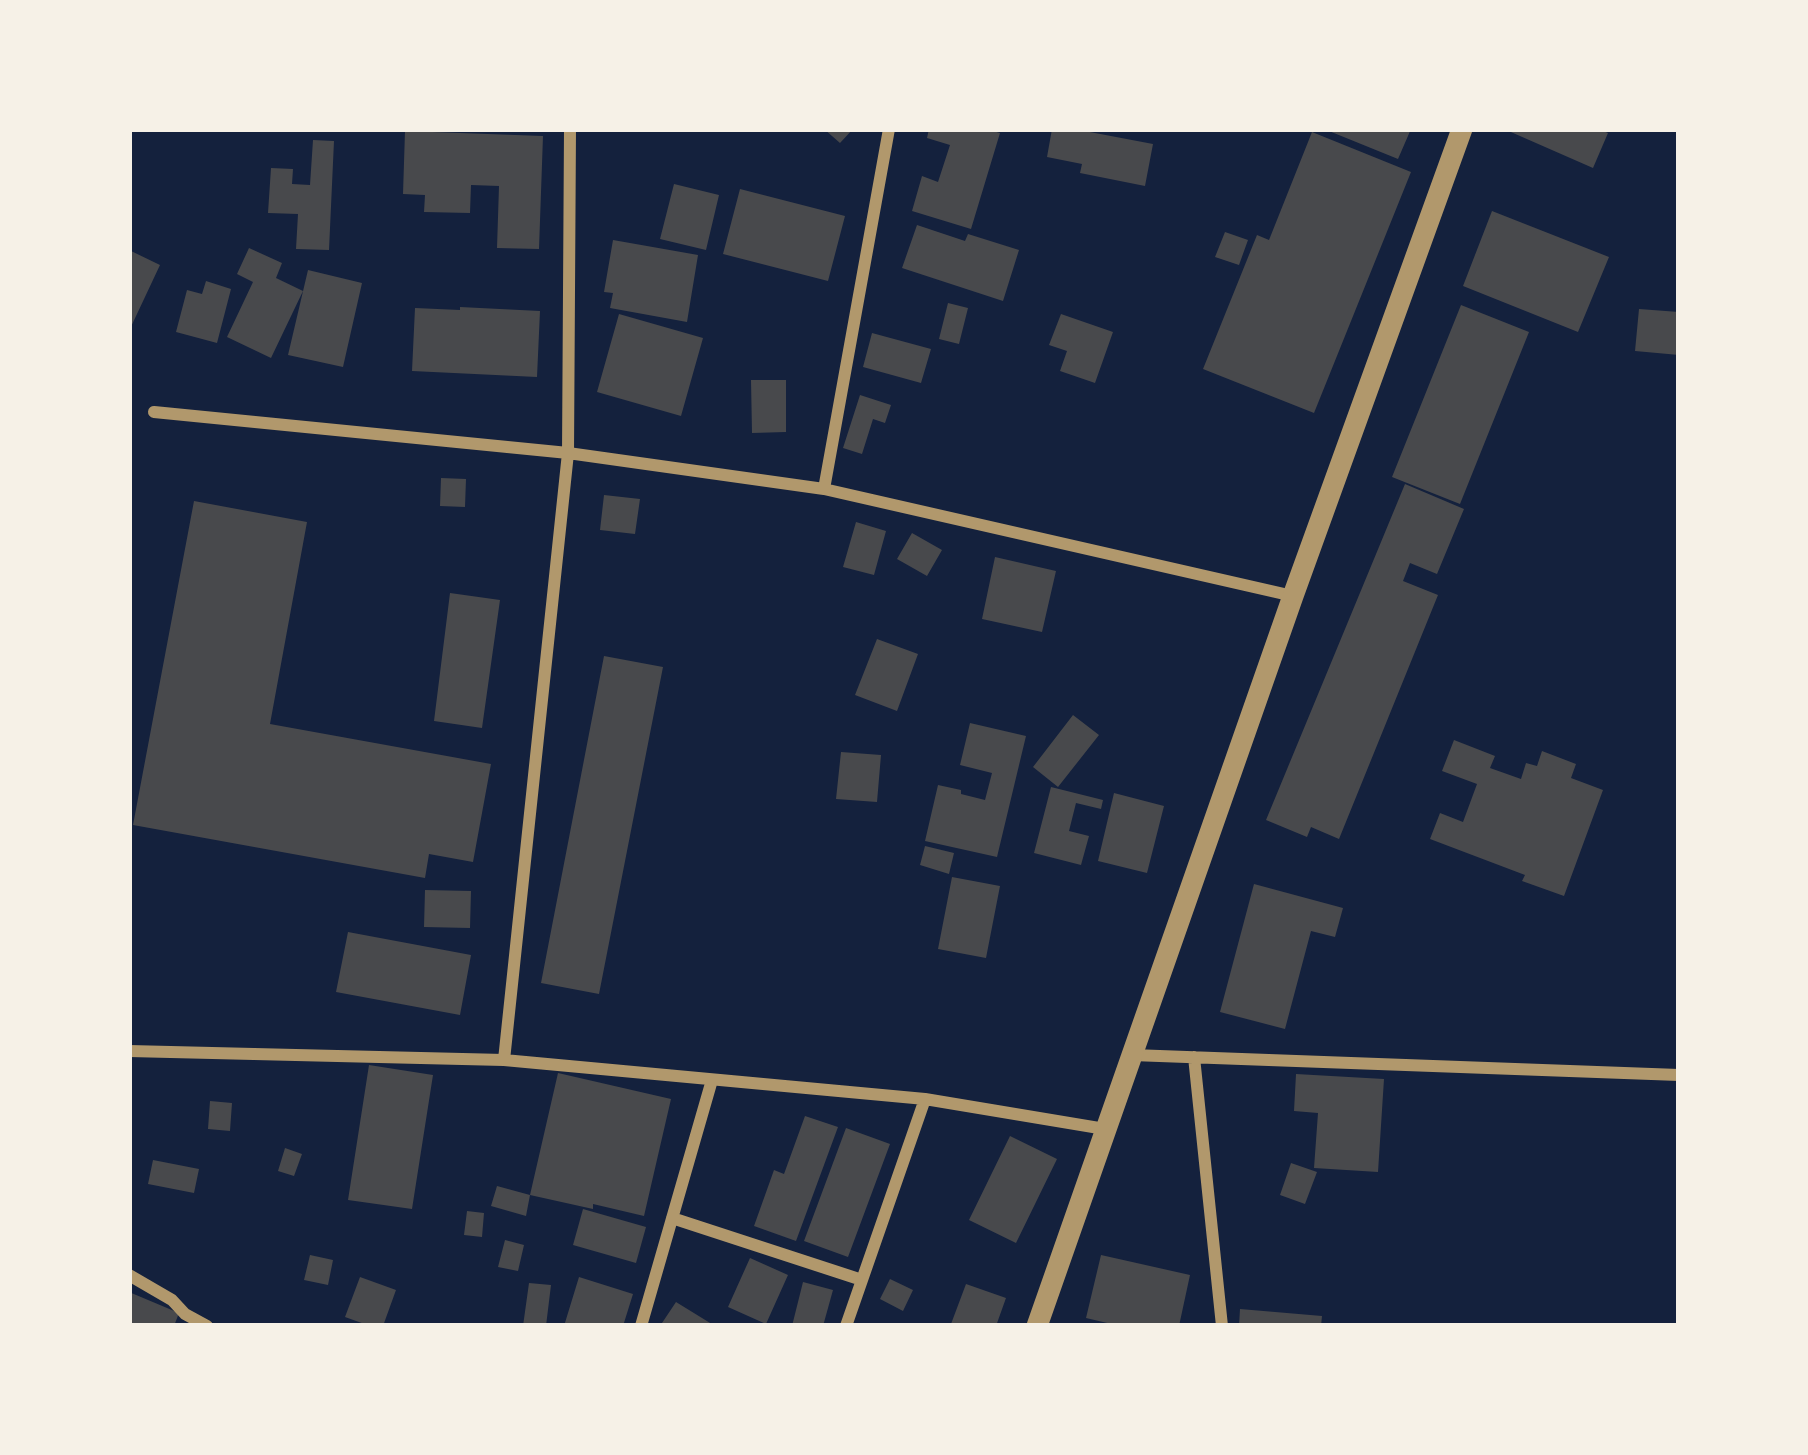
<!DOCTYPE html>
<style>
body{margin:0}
#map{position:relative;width:1808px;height:1455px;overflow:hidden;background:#14213d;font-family:Signika,sans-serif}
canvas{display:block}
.frame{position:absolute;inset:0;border:132px solid #f6f1e7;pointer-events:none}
</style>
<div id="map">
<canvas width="1808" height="1455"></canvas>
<div class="frame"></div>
</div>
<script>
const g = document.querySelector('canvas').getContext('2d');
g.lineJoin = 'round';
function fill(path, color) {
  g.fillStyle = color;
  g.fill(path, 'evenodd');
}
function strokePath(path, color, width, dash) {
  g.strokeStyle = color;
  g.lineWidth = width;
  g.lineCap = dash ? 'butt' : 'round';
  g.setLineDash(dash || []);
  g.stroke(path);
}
fill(new Path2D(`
 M824 129H853L840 143Z
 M929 129H986L1000 133 971 229 912 211 922 176 938 182 950 145 927 138Z
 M1052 129H1074L1153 144 1145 186 1080 173 1082 164 1047 157Z
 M1324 129H1411L1398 159Z
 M1504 129H1598L1608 133 1593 168Z
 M405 131 543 136 539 249 497 248 499 186 471 185 470 213 424 212 425 195 403 194Z
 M1312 132 1411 172 1314 413 1203 369 1257 235 1269 240Z
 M313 140 334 141 329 250 296 249 298 214 268 213 271 168 293 169 292 184 310 185Z
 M674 184 719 195 706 250 660 239Z
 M740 189 845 216 828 281 723 254Z
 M1492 211 1609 257 1578 332 1463 286Z
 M917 225 965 241 968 234 1019 250 1003 301 902 268Z
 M1225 232 1248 240 1239 265 1215 257Z
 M613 240 698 255 687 322 610 308 613 293 604 292Z
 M249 248 282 263 276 278 303 291 271 358 227 337 253 282 237 274Z
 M129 250 160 265 129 331Z
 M308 270 362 283 343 367 288 355Z
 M206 281 231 289 217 343 176 332 187 290 202 294Z
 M948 303 968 308 959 344 939 339Z
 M1461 305 1529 332 1460 504 1392 477Z
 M460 307 540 311 537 377 412 371 415 308 460 310Z
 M1639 309 1679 312V355L1635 351Z
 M619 314 703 338 681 416 597 392Z
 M1061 314 1113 332 1095 383 1060 371 1067 351 1049 345Z
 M872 333 931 349 921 383 863 367Z
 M751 380H786V432L752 433Z
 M860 395 891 405 885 423 873 419 862 454 843 448Z
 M441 478 466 479 465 507 440 506Z
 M1405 484 1464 509 1437 574 1410 563 1403 581 1438 595 1339 839 1311 827 1307 837 1266 820Z
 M604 495 640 499 635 534 600 530Z
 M194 501 307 522 270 724 491 764 473 862 429 854 425 878 133 825Z
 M856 522 886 531 874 575 843 567Z
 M912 533 942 550 927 576 897 559Z
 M995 557 1056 571 1042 632 982 619Z
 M450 593 500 600 482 728 434 721Z
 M877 639 918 654 897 711 855 695Z
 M604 656 663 667 599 994 541 983Z
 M1073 715 1099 735 1058 787 1033 767Z
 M970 723 1026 736 997 857 925 841 938 785 961 790V794L985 800 992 773 960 765Z
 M1454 740 1495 756 1490 768 1521 779 1526 763 1537 766 1542 751 1576 764 1571 778 1603 790 1564 896 1522 881 1525 875 1430 839 1440 813 1463 822 1477 784 1442 771Z
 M841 752 881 755 877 802 836 799Z
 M1051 787 1103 800 1101 809 1076 803 1069 831 1089 836 1081 865 1034 853Z
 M1114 793 1164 806 1147 873 1098 861Z
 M925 846 954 853 949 874 920 865Z
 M952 877 1000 886 986 958 938 949Z
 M1254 884 1343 908 1335 937 1311 931 1285 1029 1220 1012Z
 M425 890 471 891 470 928 424 927Z
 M348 932 471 955 460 1015 336 992Z
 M369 1065 433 1075 412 1209 348 1200Z
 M558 1073 671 1099 644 1216 593 1204V1209L530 1195 526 1216 491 1206 497 1186 530 1195Z
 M1296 1074 1384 1079 1378 1172 1314 1168 1318 1113 1294 1111Z
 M210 1101 232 1103 230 1131 208 1129Z
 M805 1116 838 1127 796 1241 754 1226 774 1170 784 1174Z
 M846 1128 890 1144 848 1257 804 1241Z
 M1010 1136 1057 1159 1016 1243 969 1220Z
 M285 1148 302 1154 294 1176 278 1171Z
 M153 1160 199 1169 194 1193 148 1184Z
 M1291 1163 1317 1172 1305 1204 1280 1195Z
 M583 1209 646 1227 636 1263 573 1245Z
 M467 1211 484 1213 482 1237 464 1235Z
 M505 1240 524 1245 518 1271 498 1267Z
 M310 1255 333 1260 328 1285 304 1280Z
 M1101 1255 1190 1275 1179 1326H1120L1086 1318Z
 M750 1258 788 1275 766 1324 728 1307Z
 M360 1277 396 1290 383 1326H370L345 1317Z
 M579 1277 633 1294 623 1326H564Z
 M890 1279 913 1290 903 1311 880 1299Z
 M803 1282 833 1290 823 1326H792Z
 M529 1283 551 1285 546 1326H523Z
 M966 1284 1006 1298 996 1326 951 1324Z
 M129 1292 179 1313 174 1326H129Z
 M676 1302 715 1326H660Z
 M1240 1309 1322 1316 1321 1326H1239Z`), '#48494c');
strokePath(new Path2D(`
 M154 412 568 453 824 489 1293 596
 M824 489 889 129
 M129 1051 504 1060 925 1099 1105 1129
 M1132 1055 1679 1075
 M1194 1057 1222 1326
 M504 1060 568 453 570 129
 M672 1218 862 1280
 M129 1275 172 1300 185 1314 207 1326
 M641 1326 712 1080
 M846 1326 925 1099`), '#b1986c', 12);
strokePath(new Path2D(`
 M1037 1326 1293 596 1462 129`), '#b1986c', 21);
</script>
